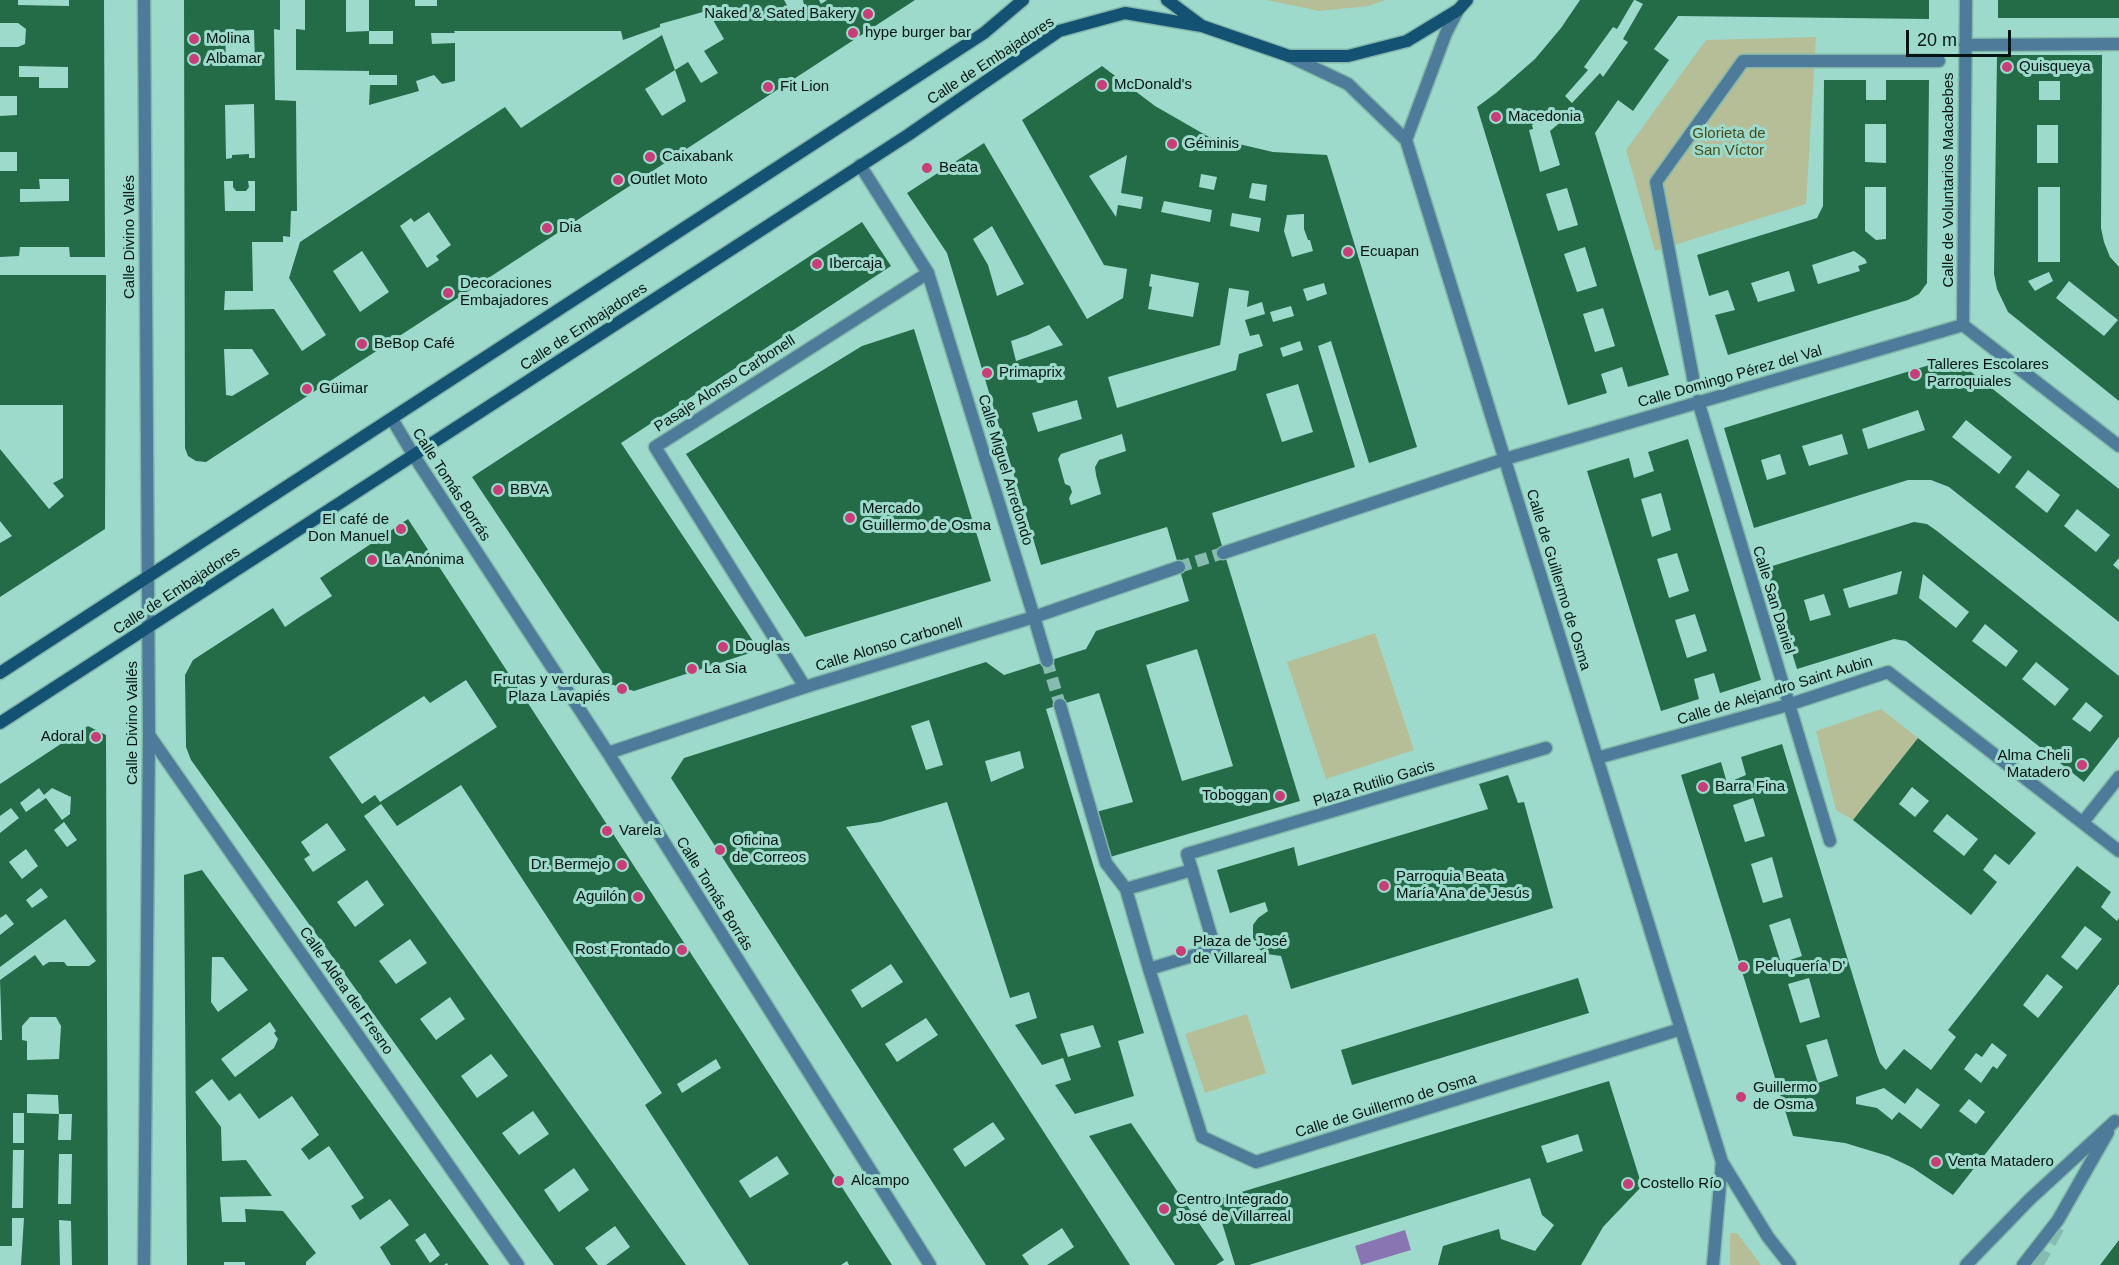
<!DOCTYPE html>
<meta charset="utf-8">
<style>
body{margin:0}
#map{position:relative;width:2119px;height:1265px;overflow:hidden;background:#9edacc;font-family:Arial,sans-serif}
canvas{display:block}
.scale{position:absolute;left:1906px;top:30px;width:105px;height:27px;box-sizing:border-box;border:3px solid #001511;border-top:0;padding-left:8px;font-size:18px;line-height:21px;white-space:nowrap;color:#001511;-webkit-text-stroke:4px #9edacc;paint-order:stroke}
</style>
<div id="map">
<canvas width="2119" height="1265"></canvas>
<div class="scale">20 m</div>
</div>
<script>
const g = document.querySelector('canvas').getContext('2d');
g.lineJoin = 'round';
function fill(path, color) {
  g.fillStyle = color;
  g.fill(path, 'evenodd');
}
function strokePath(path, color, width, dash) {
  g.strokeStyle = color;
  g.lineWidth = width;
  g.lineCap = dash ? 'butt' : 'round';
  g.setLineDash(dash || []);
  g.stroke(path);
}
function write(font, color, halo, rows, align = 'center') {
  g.font = font + ' Arial,sans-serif';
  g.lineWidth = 6;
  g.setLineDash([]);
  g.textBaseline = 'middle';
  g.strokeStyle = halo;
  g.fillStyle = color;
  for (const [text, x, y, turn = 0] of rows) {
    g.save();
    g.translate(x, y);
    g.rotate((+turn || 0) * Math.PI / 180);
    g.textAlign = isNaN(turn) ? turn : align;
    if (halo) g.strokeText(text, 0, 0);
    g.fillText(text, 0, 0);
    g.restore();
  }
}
fill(new Path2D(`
 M1267 0H1385L1369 6 1319 11Z
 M1816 37 1806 204 1655 251 1626 150 1706 40Z
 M1375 633 1414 750 1326 779 1287 662Z
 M1881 709 1918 738 1853 820 1836 810 1816 731Z
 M1247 1014 1266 1073 1205 1093 1185 1034Z
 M1730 1233H1737L1761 1265H1730Z`), '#b5be96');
fill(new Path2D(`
 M1405 1230 1411 1250 1361 1265 1355 1246Z`), '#8875b1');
fill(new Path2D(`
 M0 0H18V5L69 6V0H104L105 257H70L69 247H20L19 256 0 257V171H17V152H0V116L17 115V96H0V47H18L25 44 26 29 18 23H0ZM19 66 68 67V88H39V77H19ZM39 179H69V201L20 202V189H40Z
 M184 0H280V30L274 29 275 100 296 101 297 211H291L290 237 283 236V242H252L253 291H225L224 310 274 309 302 351 326 335 289 278 300 242 505 107 521 128 662 35 675 70 688 62 701 83 718 73 704 51 724 39 713 20 721 15 717 8 660 24V27L623 40 621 31H454L455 33H431L432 44 455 43V81L442 84 434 75 416 81 419 91 369 105 370 85H397V75H369V71L296 70V29L305 30V0H346V32L369 31V0H415V6H437V0H784L794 18 805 10 803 0H819L821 4 827 0H915L206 462 196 461 188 456 185 448ZM254 30 255 62 226 63 225 31ZM369 31H393V44H369ZM675 70 686 101 662 116 645 89ZM254 104 255 158H249V154L232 155V158L226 159 225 105ZM224 181H233V187L236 191H246L249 187 248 181H255V211H225ZM429 212 451 245 436 256 439 260 427 268 400 226 411 218 414 222ZM362 251 389 292 360 312 333 271ZM224 349H252L269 374 232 396 226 395Z
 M1580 0H1634L1617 29 1613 27 1584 67 1588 70 1565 96 1572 103 1600 73 1603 77 1628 42 1623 39 1643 4 1635 0H1929V19L1678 16 1654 49 1669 60 1633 111 1618 100 1595 133 1669 375 1628 387 1622 367 1601 374 1607 393 1568 405 1477 107 1496 93 1535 59 1561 28ZM1552 108 1563 120 1550 131 1560 165 1540 172 1529 130 1533 129 1532 125ZM1567 188 1578 225 1558 231 1546 194ZM1585 247 1597 286 1577 292 1564 254ZM1603 308 1615 346 1595 352 1583 314Z
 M1998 0H2119V18H1998Z
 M1997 55H2102L2101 228 2104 242 2110 257 2119 267V401L2008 312 1997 289 1994 274ZM2039 81H2060V100H2039ZM2037 125H2058V163H2037ZM2038 187H2060V262H2038ZM2049 272 2053 281 2035 291 2028 281ZM2069 281 2118 320 2104 336 2056 298Z
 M1102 66 1155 106 1209 137 1273 152 1327 155 1417 447 1369 463 1331 341 1318 346 1355 467 1212 513 1300 801 1110 857 1096 812 1133 802 1099 693 1046 709 1144 1033 1118 1041 1134 1096 1075 1114 1055 1085 1071 1080 1063 1058 1042 1065 1015 1025 1037 1018 1029 992 1010 998 947 802 880 822 846 827 1130 1265H1047L1074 1247 1062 1228 1022 1255 1029 1265H986L671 778 684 758 986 662 1004 675 1086 649 1096 631 1189 601 1167 527 1041 565 947 253 907 193 984 143 1087 319 1123 298 1127 269 1104 265 1022 120ZM1127 155 1121 193 1143 197 1141 209 1118 205 1116 217 1089 176ZM1201 174 1217 177 1214 190 1199 187ZM1252 183 1267 185 1265 201 1249 198ZM1164 201 1212 210 1210 222 1161 212ZM1232 213 1261 218 1259 232 1230 226ZM1304 214V229L1308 240H1310L1313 251 1292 257 1284 231 1287 215ZM992 226 1024 284 997 296 988 265 973 239ZM1151 274 1199 283 1193 317 1148 309 1152 287 1149 286ZM1324 283 1327 294 1307 301 1303 289ZM1229 288 1249 291 1247 307 1262 302 1265 314 1245 320 1250 336 1259 334 1263 346 1239 354 1236 370 1117 408 1108 377 1220 345ZM1291 306 1294 316 1273 322 1270 312ZM1049 325 1063 345 1016 361 1011 341 1028 335ZM1300 341 1303 350 1283 357 1280 348ZM1298 384 1313 432 1282 442 1266 394ZM1077 400 1082 419 1038 432 1032 413ZM1122 434 1126 451 1099 460 1095 467 1096 475 1101 494 1071 505 1069 498 1072 492 1070 486 1065 484 1058 459 1061 454ZM1197 649 1233 766 1182 781 1146 665ZM929 720 943 765 926 770 911 726ZM1020 751 1024 768 991 782 985 761ZM891 964 903 982 862 1008 851 990ZM926 1018 938 1035 897 1062 885 1044ZM1093 1025 1101 1047 1068 1057 1060 1034ZM993 1122 1005 1139 965 1167 953 1149Z
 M1824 80H1866V100H1886V80H1929L1927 283 1919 294 1908 300 1728 355 1715 315 1735 310 1728 290 1709 296 1697 255 1817 218 1823 206ZM1865 124H1886V163L1865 162ZM1865 187H1886V239L1876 240 1865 231ZM1854 251 1865 259 1867 263 1858 266 1860 271 1818 284 1812 265ZM1789 271 1795 291 1758 302 1751 283Z
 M862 222 891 266 621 443 759 650 634 691 610 684 472 477Z
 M0 275H106L105 529 0 597V543L12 536 0 521V449L49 509 64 496 53 483 63 478V405H0Z
 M914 329 991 581 805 637 686 454 862 346Z
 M1936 363 1956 365 1970 371 2119 489V558L2113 565 2119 570V622L1949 487 1931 480H1908L1754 528 1724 428ZM1918 410 1925 430 1868 449 1862 429ZM1966 420 2012 457 1999 474 1952 437ZM1842 434 1848 454 1809 466 1802 446ZM1780 454 1786 474 1767 480 1761 460ZM2028 470 2060 495 2047 513 2015 487ZM2077 509 2110 535 2096 552 2064 526Z
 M1688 439 1761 680 1720 693 1714 673 1694 679 1699 699 1661 711 1587 471 1629 458 1634 478 1654 471 1648 452ZM1661 493 1671 530 1652 537 1641 499ZM1677 553 1689 591 1669 598 1657 559ZM1695 614 1707 651 1687 658 1675 620Z
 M408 519 746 1038 892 1265H849L847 1261 841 1265H749L645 1105 662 1093 461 785 397 826 381 804 364 816 686 1265H606L630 1247 615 1226 585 1248 598 1265H554L191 760 186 747 185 675 193 660 273 608 285 627 298 618 332 596 320 578ZM466 680 497 727 380 802 375 795 362 804 329 757 424 696 430 703ZM327 823 346 850 313 872 304 859 310 855 301 842ZM367 880 384 905 355 927 337 902ZM410 939 427 963 396 984 379 961ZM450 997 465 1019 436 1040 420 1019ZM491 1054 508 1076 477 1098 461 1076ZM716 1059 721 1068 682 1093 677 1084ZM533 1111 549 1134 519 1155 502 1133ZM777 1156 789 1174 750 1198 739 1181ZM574 1168 589 1190 559 1212 544 1190Z
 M1914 522 1927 524 1937 531 2119 676V737L2084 782 1906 641 1894 639 1797 669 1766 568ZM1902 571 1897 594 1849 608 1843 589ZM1923 574 1969 612 1956 628 1919 598ZM1824 594 1831 615 1810 621 1804 600ZM1985 624 2018 651 2006 667 1972 641ZM2036 662 2069 689 2055 706 2022 679ZM2086 702 2103 716 2090 732 2072 719Z
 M88 726 106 735 108 1265H72L71 1221 59 1220 60 1265H21L24 1218H12V1246H0V1040H2L0 980 35 955 43 966 49 962H64L67 966H89L96 961 65 919 0 967V935L14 924 6 914 0 918V833L19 818 11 808 0 816V784ZM39 788 44 795 52 788 71 797 70 814 62 820 46 798 26 812 20 803ZM64 822 77 840 67 847 54 830ZM26 849 38 866 22 879 9 862ZM41 888 48 897 32 908 26 900ZM30 1017H56L61 1026 59 1059 27 1060V1041L22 1040V1026ZM27 1094 58 1095 59 1114H72L71 1140H58L59 1114 27 1113ZM13 1113H24V1143H13ZM13 1150H24L23 1208H12ZM59 1154H72L71 1204H58Z
 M1918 738 2036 833 2009 865 1995 854 1983 870 1997 882 1971 915 1853 820ZM1912 787 1929 801 1915 817 1899 804ZM1947 814 1978 839 1964 856 1933 831Z
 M1782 744 1877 1055 1880 1063 1886 1070 1904 1049 1931 1070 1956 1037 1948 1030 2077 866 2111 892 2101 907 2117 921 2119 918V984L1953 1195 1913 1168 1888 1156 1845 1143 1793 1136 1681 775 1721 762 1727 783 1746 775 1741 757ZM1753 798 1765 836 1745 842 1733 805ZM1772 857 1783 897 1763 903 1751 864ZM1790 918 1802 956 1781 963 1769 925ZM2085 926 2102 939 2077 970 2061 957ZM2047 974 2063 987 2038 1018 2023 1005ZM1809 978 1820 1017 1800 1023 1788 984ZM1827 1039 1838 1076 1818 1083 1806 1045ZM1992 1043 2007 1055 1997 1069 1993 1066 1981 1083 1964 1069 1976 1053 1982 1057ZM1884 1088 1905 1104 1917 1088 1940 1105 1921 1129 1899 1112 1892 1120 1877 1108 1856 1104V1097ZM1969 1099 1985 1112 1976 1124 1959 1111Z
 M1508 775 1518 803 1524 802 1553 908 1291 989 1281 956 1267 954 1259 949 1253 938V925L1258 918 1268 911 1265 902 1230 913 1217 870 1294 847 1298 866 1488 809 1479 784Z
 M202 870 304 1010 489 1265H448L447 1263 444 1265H391L380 1247 409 1225 390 1199 360 1220 351 1206 364 1198 329 1146 309 1160 301 1149 319 1135 292 1096 259 1119 240 1093 229 1101 212 1079 195 1092 221 1127 222 1161 246 1160 272 1196 220 1197 222 1222H246L245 1209 283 1211 316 1253 306 1262V1265H245V1262H224V1265H187L184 875ZM212 957H223L248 990 218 1012 211 1002ZM270 1022 276 1031 274 1033 278 1039 274 1048 235 1077 221 1059ZM425 1233 440 1255 430 1263 415 1240Z
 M1578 978 1589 1013 1352 1085 1341 1050Z
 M1609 1081 1642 1186 1603 1227 1581 1265H1438L1443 1246 1499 1229 1501 1239 1535 1251 1554 1225 1542 1215 1530 1178 1249 1265H1235L1215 1200ZM1578 1134 1583 1151 1547 1163 1541 1146Z
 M1131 1123 1224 1260 1216 1265H1175L1089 1136Z
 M2119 1240V1265H2100Z`), '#246b48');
strokePath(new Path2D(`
 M1179 567 1223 553
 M1047 661 1060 705`), '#86bcb0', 12, [12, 6]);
strokePath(new Path2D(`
 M2034 1265 2056 1226`), '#86bcb0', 18, [18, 9]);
const pedestrian = new Path2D(`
 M860 165 928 273 1034 617
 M1694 383 1656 182 1743 61H1939
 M805 687 655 447 928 273
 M1192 870 1187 854 1546 748
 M1149 969 1202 1137 1256 1162 1681 1029`);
const minor = new Path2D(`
 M144 0 149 735 144 1265
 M1965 45 2119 44
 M1963 325 1966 0
 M1963 325 2119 446
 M1698 401 1830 841
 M392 419 414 456 608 753 930 1265
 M1223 553 1505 459 1963 325
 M1034 617 1047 661
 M1060 705 1106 863 1126 889 1149 969 1215 949 1192 870 1126 889
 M149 735 518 1265
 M608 753 805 687 1034 617 1179 567
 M1597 758 1788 705 1888 672 2119 851
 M2083 822 2119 777`);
const tertiary = new Path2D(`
 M1289 56 1348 84 1406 140 1722 1162 1768 1237 1790 1265
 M1406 140 1446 33 1458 10
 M1713 1265 1722 1162
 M1966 1265 2030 1199 2115 1121
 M2023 1265 2058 1220 2108 1132`);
const secondary = new Path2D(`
 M1167 0 1202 26 1289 56H1348L1407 41 1458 10 1467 0
 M0 673 984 33 1023 0
 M0 723 908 135 1059 31 1125 13 1202 26`);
strokePath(pedestrian, '#82b7aa', 15);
strokePath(minor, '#82b7aa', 15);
strokePath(tertiary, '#82b7aa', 15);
strokePath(secondary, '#82b7aa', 15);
strokePath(pedestrian, '#4d7b99', 12);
strokePath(minor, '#4d7b99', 12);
strokePath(tertiary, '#4d7b99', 12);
strokePath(secondary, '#145274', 12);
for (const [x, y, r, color] of [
 [868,14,6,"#c73e79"],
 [853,33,6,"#c73e79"],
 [194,39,6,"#c73e79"],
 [194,59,6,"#c73e79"],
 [2007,67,6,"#c73e79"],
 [1102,85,6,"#c73e79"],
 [768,87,6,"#c73e79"],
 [1496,117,6,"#c73e79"],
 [1172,144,6,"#c73e79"],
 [650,157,6,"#c73e79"],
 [927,168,6,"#c73e79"],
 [618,180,6,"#c73e79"],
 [547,228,6,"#c73e79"],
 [1348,252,6,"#c73e79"],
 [817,264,6,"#c73e79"],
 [448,293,6,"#c73e79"],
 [362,344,6,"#c73e79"],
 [987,373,6,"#c73e79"],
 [1915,374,6,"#c73e79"],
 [307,389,6,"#c73e79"],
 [498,490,6,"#c73e79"],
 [850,518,6,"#c73e79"],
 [401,529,6,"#c73e79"],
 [372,560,6,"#c73e79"],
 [723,647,6,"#c73e79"],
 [692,669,6,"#c73e79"],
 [622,689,6,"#c73e79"],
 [96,737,6,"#c73e79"],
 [2082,765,6,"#c73e79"],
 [1703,787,6,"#c73e79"],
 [1280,796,6,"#c73e79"],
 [607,831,6,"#c73e79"],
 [720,850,6,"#c73e79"],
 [622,865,6,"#c73e79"],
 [1384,886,6,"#c73e79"],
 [638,897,6,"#c73e79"],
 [682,950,6,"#c73e79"],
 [1181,951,6,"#c73e79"],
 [1743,967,6,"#c73e79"],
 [1741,1097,6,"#c73e79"],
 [1936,1162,6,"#c73e79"],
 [839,1181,6,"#c73e79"],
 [1628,1184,6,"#c73e79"],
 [1164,1209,6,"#c73e79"]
]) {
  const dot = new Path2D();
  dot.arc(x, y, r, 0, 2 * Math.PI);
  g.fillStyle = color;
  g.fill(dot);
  strokePath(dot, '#9edacc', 2);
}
write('15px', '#001511', '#9edacc', [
 ["Naked & Sated Bakery",856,14,"right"],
 ["hype burger bar",865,33],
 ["Molina",206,39],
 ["Albamar",206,59],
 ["Quisqueya",2019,67],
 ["McDonald's",1114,85],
 ["Fit Lion",780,87],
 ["Macedonia",1508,117],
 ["Géminis",1184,144],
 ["Caixabank",662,157],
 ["Beata",939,168],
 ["Outlet Moto",630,180],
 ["Dia",559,228],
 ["Ecuapan",1360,252],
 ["Ibercaja",829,264],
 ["Decoraciones",460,284],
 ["Embajadores",460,301],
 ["BeBop Café",374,344],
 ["Talleres Escolares",1927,365],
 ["Parroquiales",1927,382],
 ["Primaprix",999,373],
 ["Güimar",319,389],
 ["BBVA",510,490],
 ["Mercado",862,509],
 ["Guillermo de Osma",862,526],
 ["El café de",389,520,"right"],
 ["Don Manuel",389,537,"right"],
 ["La Anónima",384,560],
 ["Douglas",735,647],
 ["La Sia",704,669],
 ["Frutas y verduras",610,680,"right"],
 ["Plaza Lavapiés",610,697,"right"],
 ["Adoral",84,737,"right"],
 ["Alma Cheli",2070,756,"right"],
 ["Matadero",2070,773,"right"],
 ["Barra Fina",1715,787],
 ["Toboggan",1268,796,"right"],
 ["Varela",619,831],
 ["Oficina",732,841],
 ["de Correos",732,858],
 ["Dr. Bermejo",610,865,"right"],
 ["Parroquia Beata",1396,877],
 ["María Ana de Jesús",1396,894],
 ["Aguilón",626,897,"right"],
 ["Plaza de José",1193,942],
 ["de Villareal",1193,959],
 ["Rost Frontado",670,950,"right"],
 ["Peluquería D'",1755,967],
 ["Guillermo",1753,1088],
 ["de Osma",1753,1105],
 ["Venta Matadero",1948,1162],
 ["Alcampo",851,1181],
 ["Costello Río",1640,1184],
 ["Centro Integrado",1176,1200],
 ["José de Villarreal",1176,1217]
], 'left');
write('15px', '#001511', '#9edacc', [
 ["Calle de Embajadores",991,61,-33],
 ["Calle de Voluntarios Macabebes",1949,180,-90],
 ["Calle Divino Vallés",130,237,-90],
 ["Calle de Embajadores",584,327,-33],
 ["Calle Domingo Pérez del Val",1730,377,-16],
 ["Pasaje Alonso Carbonell",725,384,-33],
 ["Calle Miguel Arredondo",1005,470,73],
 ["Calle Tomás Borrás",451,485,57],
 ["Calle de Guillermo de Osma",1558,580,73],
 ["Calle de Embajadores",177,591,-33],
 ["Calle San Daniel",1773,600,73],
 ["Calle Alonso Carbonell",889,645,-17],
 ["Calle de Alejandro Saint Aubin",1775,691,-17],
 ["Calle Divino Vallés",133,723,-90],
 ["Plaza Rutilio Gacis",1374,784,-17],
 ["Calle Tomás Borrás",714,894,58],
 ["Calle Aldea del Fresno",346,991,55],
 ["Calle de Guillermo de Osma",1386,1106,-17]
]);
write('15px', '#474f1d', '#9edacc', [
 ["Glorieta de",1729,134],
 ["San Víctor",1729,151]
]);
</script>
